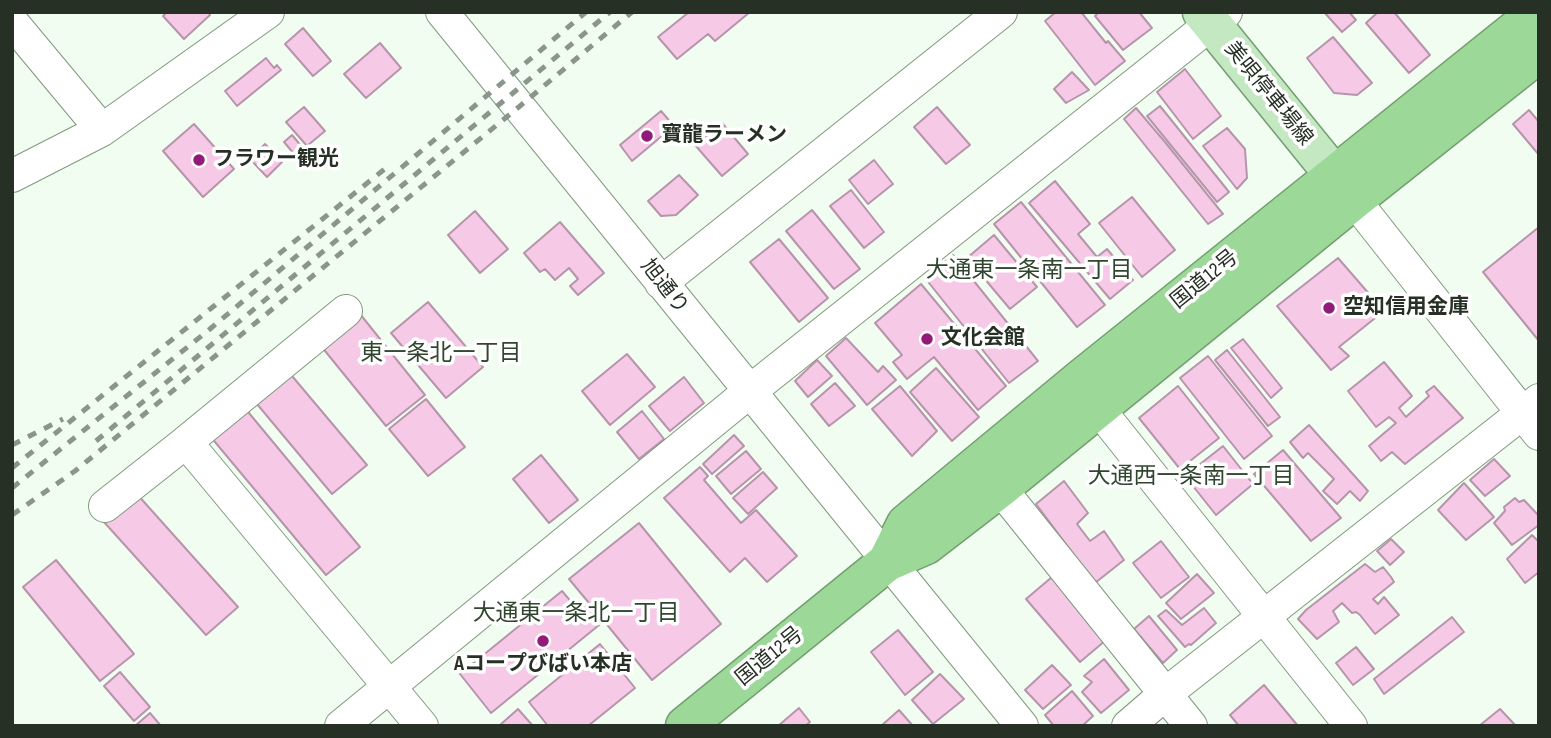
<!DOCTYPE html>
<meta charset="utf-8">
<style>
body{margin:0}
#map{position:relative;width:1551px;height:738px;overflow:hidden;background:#f2fdf1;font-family:"Sofia Sans Condensed",sans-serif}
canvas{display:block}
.frame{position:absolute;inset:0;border:14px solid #263025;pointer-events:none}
</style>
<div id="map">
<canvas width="1551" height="738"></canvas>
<div class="frame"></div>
</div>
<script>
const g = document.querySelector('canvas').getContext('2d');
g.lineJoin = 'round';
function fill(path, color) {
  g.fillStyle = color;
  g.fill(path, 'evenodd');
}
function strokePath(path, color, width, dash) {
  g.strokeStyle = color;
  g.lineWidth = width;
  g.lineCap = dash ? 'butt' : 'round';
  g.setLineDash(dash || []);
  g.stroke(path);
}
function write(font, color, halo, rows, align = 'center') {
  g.font = font + ' "Sofia Sans Condensed","Noto Sans JP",sans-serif';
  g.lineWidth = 7;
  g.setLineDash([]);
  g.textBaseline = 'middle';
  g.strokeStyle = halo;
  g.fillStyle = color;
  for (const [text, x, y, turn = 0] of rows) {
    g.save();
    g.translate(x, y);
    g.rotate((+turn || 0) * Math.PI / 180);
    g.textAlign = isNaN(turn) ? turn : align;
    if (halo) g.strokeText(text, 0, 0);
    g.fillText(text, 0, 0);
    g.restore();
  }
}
const building = new Path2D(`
 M167 12H208L210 15 184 39 163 16Z
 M689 12H750L715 41 708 34 677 59 658 37Z
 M1056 12H1081L1106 43 1108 41 1125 61 1095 85 1045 21Z
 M1099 12H1139L1152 28 1123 50 1095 16Z
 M1324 12H1349L1356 20 1342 32Z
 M1378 12H1394L1430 55 1409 73 1366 23Z
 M303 28 331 61 313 76 285 44Z
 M1333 37 1372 83 1357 95 1334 93 1307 58Z
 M380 43 401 68 366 98 344 74Z
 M266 58 274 68 277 65 281 70 237 106 225 91Z
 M1185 69 1221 116 1193 139 1157 92Z
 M1072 72 1089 90 1066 103 1054 89Z
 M1160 106 1229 192 1217 202 1147 116Z
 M304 107 325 131 307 146 286 122Z
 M937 107 970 145 946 164 914 127Z
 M1136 108 1165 142 1223 214 1208 224 1124 119Z
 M1529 110 1539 122V155L1513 124Z
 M661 111 674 126 632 161 620 145Z
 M722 123 748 154 722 176 695 145Z
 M194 124 234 169 203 197 163 151Z
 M1227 128 1245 149 1247 178 1237 189 1203 146Z
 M292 135 308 154 300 161 284 142Z
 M265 144 282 162 267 177 250 159Z
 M874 160 893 184 868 204 849 180Z
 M679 175 698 195 676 215 661 216 648 201Z
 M1055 181 1090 224 1078 234 1097 257 1107 249 1133 280 1110 299 1029 203Z
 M851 190 884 232 864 248 830 206Z
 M1132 197 1175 250 1142 277 1099 223Z
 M1021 202 1105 305 1077 327 994 224Z
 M812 210 860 269 834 289 786 231Z
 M475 211 508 249 480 273 448 235Z
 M560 222 604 273 578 295 570 286 578 279 569 268 555 280 545 269 540 272 524 253Z
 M1539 227V341L1483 272Z
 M994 235 1037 287 1010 309 967 258Z
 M779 239 828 298 799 322 750 262Z
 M953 255 1038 361 1009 383 925 278Z
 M1338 258 1384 311 1339 347 1349 356 1331 370 1277 306Z
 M921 284 1006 386 978 410 934 357 907 379 893 362 902 355 875 323Z
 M428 302 483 367 446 398 391 333Z
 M360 314 425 395 386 426 321 346Z
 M846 338 878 372 883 366 896 380 867 405 826 356Z
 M1243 339 1282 388 1271 398 1231 348Z
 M1227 350 1280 417 1268 426 1215 360Z
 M627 354 655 387 610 425 582 391Z
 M1208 356 1272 436 1244 459 1180 378Z
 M817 360 832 376 808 397 795 381Z
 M1384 362 1412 396 1399 408 1406 417 1429 396 1426 392 1434 386 1463 418 1405 464 1392 452 1381 461 1369 446 1396 423 1389 417 1376 427 1348 391Z
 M936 368 979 417 952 441 910 392Z
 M287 370 367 465 332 494 252 398Z
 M684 377 704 403 670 431 649 406Z
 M835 383 855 406 829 426 811 404Z
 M900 386 937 431 912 456 872 409Z
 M1178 386 1219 438 1180 469 1139 418Z
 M426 399 465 447 428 476 389 429Z
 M244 407 360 547 326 575 210 436Z
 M642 411 664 439 639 459 617 432Z
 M1309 425 1368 491 1360 501 1350 491 1337 504 1323 491 1334 479 1308 453 1303 458 1290 442Z
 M734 435 744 446 712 474 703 464Z
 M1223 446 1253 484 1216 515 1185 476Z
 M1283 450 1341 518 1311 541 1254 474Z
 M746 451 761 469 731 494 716 476Z
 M541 455 578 500 549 523 513 479Z
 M1494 459 1510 476 1485 496 1470 480Z
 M700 467 708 476 704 480 741 523 756 510 797 556 767 582 745 558 730 572 664 498Z
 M763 472 777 488 748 514 733 498Z
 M1064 481 1088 513 1077 524 1090 541 1104 531 1124 560 1095 583 1036 504Z
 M1464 483 1494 517 1466 540 1438 510Z
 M136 493 238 607 206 635 104 522Z
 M1515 498 1519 502 1524 500 1539 516V525L1512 545 1494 523 1505 511 1504 507Z
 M639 523 721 624 652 680 604 621 491 713 460 674 562 591 579 611 589 603 569 579Z
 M1532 535 1539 542V572L1525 583 1507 559Z
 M1391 539 1404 552 1390 565 1377 551Z
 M1161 541 1189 577 1161 598 1133 563Z
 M56 560 134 654 100 681 23 587Z
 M1365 564 1375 572 1383 567 1391 577 1394 582 1373 599 1378 604 1384 597 1399 615 1375 634 1360 615 1356 612 1352 613 1342 603 1333 611 1339 622 1317 639 1298 619 1306 610Z
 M1197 574 1214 593 1181 619 1166 603Z
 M1052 577 1106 640 1080 662 1026 599Z
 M1204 608 1216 623 1191 645 1189 644 1185 647 1158 616 1166 610 1182 625Z
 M1149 616 1177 650 1163 663 1134 629Z
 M1452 617 1464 632 1384 694 1374 679Z
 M898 630 933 672 905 695 871 652Z
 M600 644 635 688 588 726H548L529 702Z
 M1356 647 1374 669 1353 685 1336 663Z
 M1104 659 1129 690 1101 713 1082 692 1092 682 1084 676Z
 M1052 665 1071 685 1043 709 1025 690Z
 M120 672 150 707 134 721 104 686Z
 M940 674 964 699 933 724 912 700Z
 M1264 685 1298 726H1239L1230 715Z
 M1072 691 1093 716 1082 726H1054L1045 715Z
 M799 708 810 722 805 726H778Z
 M518 709 533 726H500V725Z
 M1500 709 1516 726H1479Z
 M899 710 913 726H881Z
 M150 713 161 726H135Z`);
fill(building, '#f6c9e7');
strokePath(building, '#b695ab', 2);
const minor = new Path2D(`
 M442 12 1022 726
 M12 22 102 130
 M12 176 102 130 268 12
 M1340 182 1539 434
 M661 283 1001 12
 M346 311 186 442 422 726
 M1097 407 1351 726
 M1000 488 1191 726
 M105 506 186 442
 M341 726 749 392 1226 12
 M1128 726 1164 695 1539 400`);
const major = new Path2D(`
 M1202 12 1335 176`);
const highway = new Path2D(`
 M887 562 906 524 1081 379 1538 12
 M685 726 887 562 926 545 1000 488 1355 199 1539 53`);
strokePath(minor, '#80997e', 34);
strokePath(major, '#739e70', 41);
strokePath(highway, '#739e70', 41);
strokePath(minor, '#fff', 32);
strokePath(major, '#c4e8c1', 38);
strokePath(highway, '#9cd998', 38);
strokePath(new Path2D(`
 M96 441 610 12
 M12 445 63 419
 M12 468 386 168
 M12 488 210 329 586 12
 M12 515 75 471 520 106 632 12`), '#8b968a', 5, [9, 9]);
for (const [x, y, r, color] of [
 [647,136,7,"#921a78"],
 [199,160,7,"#921a78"],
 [1329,308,7,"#921a78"],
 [927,339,7,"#921a78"],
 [543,641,7,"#921a78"]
]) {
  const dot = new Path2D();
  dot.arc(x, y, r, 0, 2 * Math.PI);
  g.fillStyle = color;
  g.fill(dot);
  strokePath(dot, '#fff', 2.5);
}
write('21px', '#263025', '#fff', [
 ["美唄停車場線",1268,94,51],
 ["国道12号",1205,280,-39],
 ["旭通り",664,287,52],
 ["国道12号",770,657,-39]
]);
write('bold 21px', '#263025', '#fff', [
 ["寶龍ラーメン",661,136],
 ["フラワー観光",213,160],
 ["空知信用金庫",1343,308],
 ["文化会館",941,339],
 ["Aコープびばい本店",543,665,"center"]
], 'left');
write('23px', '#30462e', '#fff', [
 ["大通東一条南一丁目",1029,271],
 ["東一条北一丁目",441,354],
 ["大通西一条南一丁目",1191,477],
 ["大通東一条北一丁目",576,614]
]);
</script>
